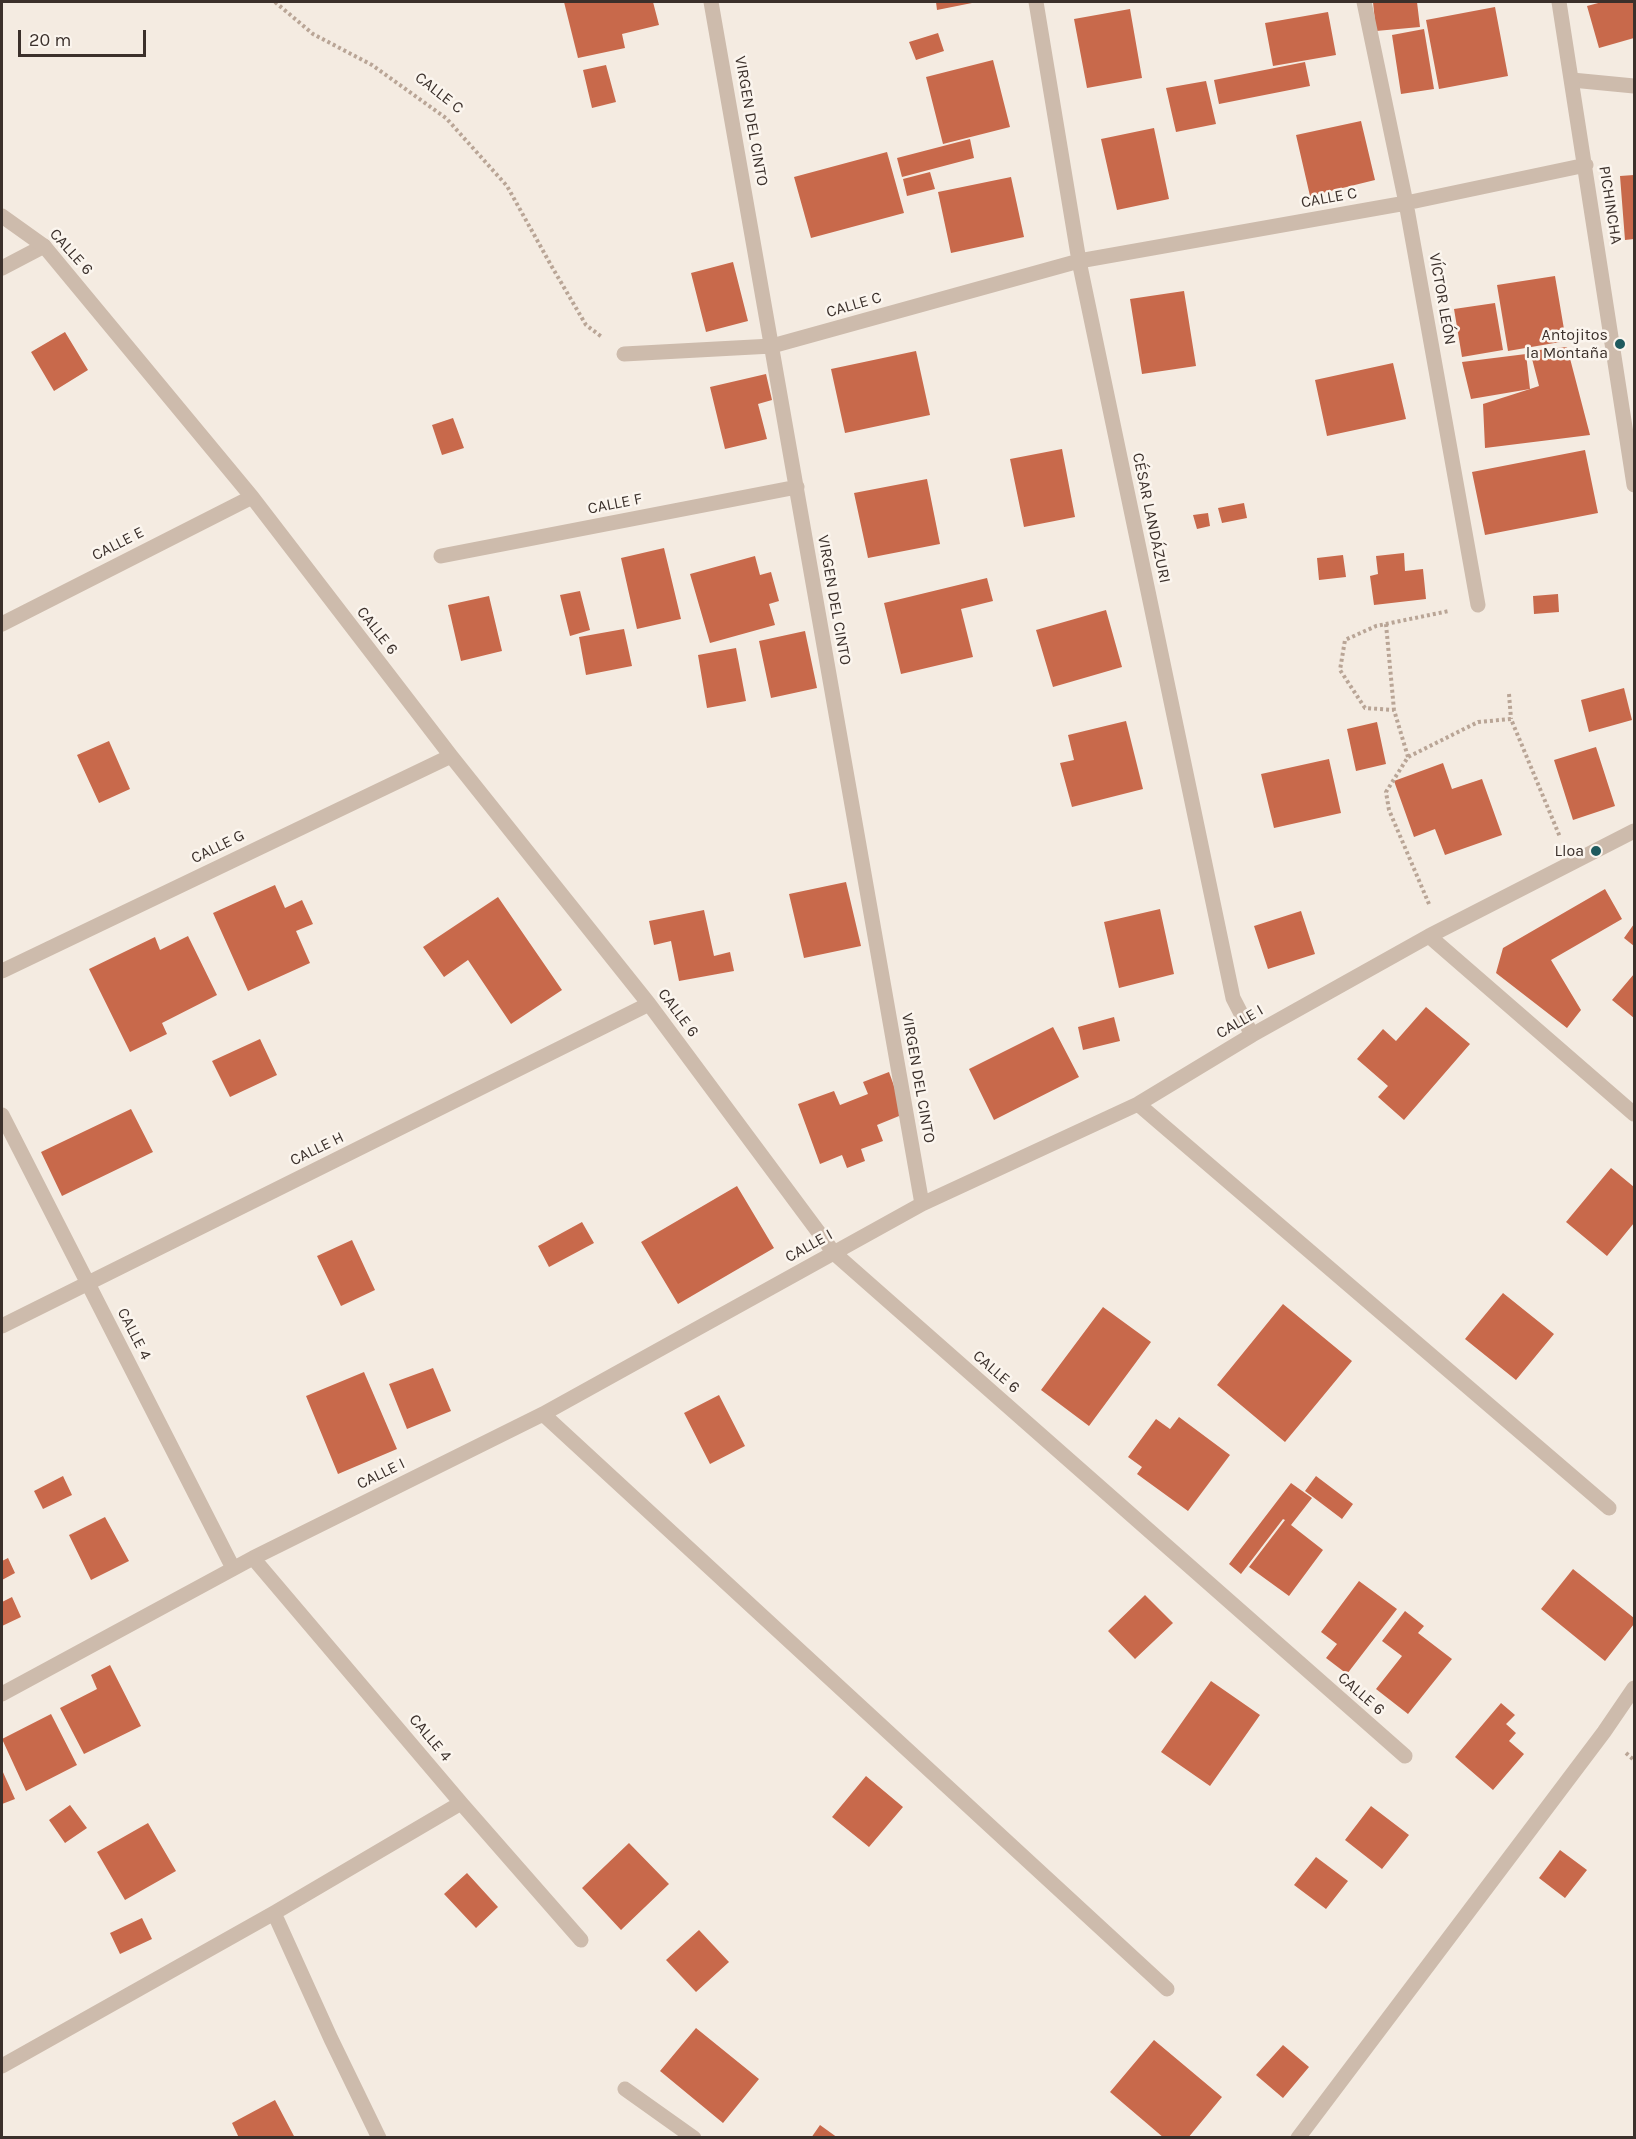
<!DOCTYPE html>
<meta charset="utf-8">
<style>
body{margin:0}
#map{position:relative;width:1636px;height:2139px;overflow:hidden;background:#f4ebe1;font-family:Karla,sans-serif}
canvas{display:block}
.frame{position:absolute;inset:0;border:3px solid #3b302b;pointer-events:none}
.scale{position:absolute;left:18px;top:30px;width:128px;height:27px;box-sizing:border-box;border:3px solid #3b302b;border-top:0;padding-left:8px;font-size:18px;line-height:21px;white-space:nowrap;color:#3b302b;-webkit-text-stroke:4px #fbf5ee;paint-order:stroke}
</style>
<div id="map">
<canvas width="1636" height="2139"></canvas>
<div class="frame"></div>
<div class="scale">20 m</div>
</div>
<script>
const g = document.querySelector('canvas').getContext('2d');
g.lineJoin = 'round';
function fill(path, color) {
  g.fillStyle = color;
  g.fill(path, 'evenodd');
}
function strokePath(path, color, width, dash) {
  g.strokeStyle = color;
  g.lineWidth = width;
  g.lineCap = dash ? 'butt' : 'round';
  g.setLineDash(dash || []);
  g.stroke(path);
}
function write(font, color, halo, rows, align = 'center') {
  g.font = font + ' Karla,sans-serif';
  g.lineWidth = 5;
  g.setLineDash([]);
  g.textBaseline = 'middle';
  g.strokeStyle = halo;
  g.fillStyle = color;
  for (const [text, x, y, turn = 0] of rows) {
    g.save();
    g.translate(x, y);
    g.rotate((+turn || 0) * Math.PI / 180);
    g.textAlign = isNaN(turn) ? turn : align;
    if (halo) g.strokeText(text, 0, 0);
    g.fillText(text, 0, 0);
    g.restore();
  }
}
fill(new Path2D(`
 M564 2H653L659 25 622 34 625 48 578 58Z
 M936 2H972V3L937 10Z
 M1373 2H1417L1420 27 1376 31Z
 M1602 2H1634V38L1599 48 1587 6Z
 M1495 7 1508 76 1439 89 1426 20Z
 M1130 9 1142 78 1087 88 1074 19Z
 M1328 12 1336 55 1273 66 1265 23Z
 M1424 29 1434 89 1401 94 1392 35Z
 M938 33 944 51 916 60 909 42Z
 M993 60 1010 127 943 144 926 77Z
 M1305 62 1310 86 1219 104 1214 80Z
 M606 65 616 102 592 108 583 70Z
 M1206 81 1216 124 1176 132 1166 88Z
 M1361 121 1375 180 1310 196 1296 135Z
 M1154 128 1169 199 1117 210 1101 139Z
 M970 139 974 158 902 177 897 158Z
 M887 152 904 213 811 238 794 177Z
 M930 172 935 189 907 196 903 179Z
 M1634 175V239L1625 240 1620 176Z
 M1011 177 1024 237 951 253 938 192Z
 M733 262 748 321 706 332 691 273Z
 M1555 276 1566 341 1508 351 1497 285Z
 M1184 291 1196 366 1142 374 1130 299Z
 M1495 303 1503 350 1462 357 1454 309Z
 M65 332 88 370 54 391 31 352Z
 M1567 347 1590 435 1485 448 1483 404 1530 389 1471 399 1462 362 1526 354 1530 389 1539 386 1530 351Z
 M916 351 930 415 845 433 831 369Z
 M1393 363 1406 419 1327 436 1315 380Z
 M766 374 772 400 758 404 767 439 725 449 710 387Z
 M453 418 464 448 442 455 432 425Z
 M1062 449 1075 517 1024 527 1010 459Z
 M1585 450 1598 513 1485 535 1472 472Z
 M927 479 940 544 868 558 854 493Z
 M1244 503 1247 518 1222 523 1218 508Z
 M1208 513 1210 526 1197 529 1193 515Z
 M664 548 681 619 637 629 621 558Z
 M1404 553 1405 571 1423 569 1426 599 1374 605 1370 576 1378 574 1376 556Z
 M1343 555 1346 577 1319 580 1317 558Z
 M755 556 760 575 771 572 779 601 769 604 775 625 710 643 690 574Z
 M987 578 993 601 961 609 973 657 901 674 884 603Z
 M580 591 590 630 570 636 560 595Z
 M1558 594 1559 612 1534 614 1533 596Z
 M489 596 502 651 461 661 448 605Z
 M1106 610 1122 667 1053 687 1036 630Z
 M624 629 632 666 586 675 579 637Z
 M805 631 817 688 771 698 759 641Z
 M736 648 746 701 707 708 698 655Z
 M1624 688 1632 720 1589 732 1581 700Z
 M1126 721 1143 789 1072 807 1060 763 1074 760 1068 735Z
 M1377 722 1386 764 1356 771 1347 729Z
 M109 741 130 789 99 803 77 755Z
 M1596 747 1615 806 1573 820 1554 760Z
 M1329 759 1341 813 1274 828 1261 774Z
 M1443 763 1452 789 1482 779 1502 835 1445 855 1435 829 1414 837 1394 781Z
 M846 882 861 946 804 958 789 894Z
 M275 885 285 908 302 900 313 924 296 931 310 963 248 991 213 913Z
 M1605 889 1622 919 1551 960 1581 1010 1567 1028 1496 973 1503 948Z
 M498 897 562 990 511 1024 468 960 444 977 423 947Z
 M1160 909 1174 974 1119 988 1104 922Z
 M704 910 714 956 730 952 734 971 679 981 671 941 654 945 649 921Z
 M1301 911 1315 954 1268 969 1254 926Z
 M1634 924V946L1624 938Z
 M188 936 217 995 162 1023 167 1034 130 1052 89 969 155 937 160 950Z
 M1634 974V1018L1612 1000Z
 M1426 1007 1470 1044 1404 1120 1378 1097 1388 1086 1357 1059 1383 1029 1396 1041Z
 M1114 1017 1120 1041 1083 1050 1078 1027Z
 M1053 1027 1079 1077 994 1120 969 1069Z
 M260 1039 277 1075 230 1097 212 1061Z
 M889 1072 904 1114 877 1125 883 1141 861 1149 865 1161 847 1168 842 1155 820 1164 798 1104 834 1091 840 1105 868 1094 863 1082Z
 M131 1109 153 1152 62 1196 41 1152Z
 M1611 1168 1634 1187V1223L1607 1256 1566 1222Z
 M737 1186 774 1248 678 1304 641 1242Z
 M582 1222 594 1243 549 1267 538 1246Z
 M352 1240 375 1290 341 1306 317 1256Z
 M1503 1293 1554 1334 1516 1380 1465 1339Z
 M1283 1304 1352 1361 1285 1442 1217 1385Z
 M1103 1307 1151 1342 1089 1426 1041 1390Z
 M433 1368 451 1411 407 1429 389 1384Z
 M364 1372 397 1449 338 1474 306 1396Z
 M719 1395 745 1446 710 1464 684 1413Z
 M1179 1417 1230 1455 1188 1511 1137 1474 1142 1467 1128 1457 1156 1419 1170 1429Z
 M63 1476 72 1495 43 1509 34 1491Z
 M1316 1476 1353 1504 1342 1519 1305 1491Z
 M1291 1483 1312 1498 1291 1525 1323 1550 1289 1596 1249 1567 1285 1520 1283 1519 1241 1574 1229 1564Z
 M105 1517 129 1561 91 1580 69 1535Z
 M8 1558 15 1573 2 1580V1561Z
 M1573 1569 1634 1618V1624L1605 1661 1541 1609Z
 M1359 1581 1397 1609 1347 1674 1326 1658 1337 1644 1321 1632Z
 M1145 1595 1173 1623 1135 1659 1108 1631Z
 M12 1597 21 1617 2 1626V1602Z
 M1405 1611 1424 1626 1418 1633 1452 1659 1408 1714 1376 1689 1402 1656 1382 1641Z
 M110 1665 141 1726 84 1754 60 1708 97 1689 91 1675Z
 M1211 1681 1260 1715 1210 1786 1161 1752Z
 M1501 1703 1515 1715 1506 1724 1516 1733 1509 1741 1524 1754 1493 1790 1455 1757Z
 M51 1714 77 1765 26 1791 2 1739Z
 M2 1770 15 1799 2 1804Z
 M866 1776 903 1807 869 1847 832 1817Z
 M70 1805 87 1828 65 1843 49 1820Z
 M1371 1806 1409 1835 1382 1869 1345 1840Z
 M148 1823 176 1871 125 1900 97 1852Z
 M629 1843 669 1884 621 1930 582 1888Z
 M1560 1850 1587 1870 1565 1898 1539 1878Z
 M1316 1857 1348 1881 1326 1909 1294 1885Z
 M467 1873 498 1907 476 1928 444 1894Z
 M142 1918 152 1939 120 1954 110 1933Z
 M699 1930 729 1962 696 1992 666 1960Z
 M696 2028 759 2079 723 2123 660 2071Z
 M1154 2040 1222 2097 1188 2138H1164L1110 2092Z
 M1283 2045 1309 2067 1283 2098 1256 2075Z
 M275 2100 295 2138H239L232 2123Z
 M820 2125 838 2138H811Z`), '#c8694b');
strokePath(new Path2D(`
 M275 2 313 34 372 65 446 118 507 186 552 267 586 325 602 337
 M1386 624 1394 710
 M1509 694 1511 719
 M1408 757 1394 710 1365 708 1340 670 1345 640 1376 626 1449 611
 M1429 904 1389 810 1386 792 1408 757 1478 722 1511 719 1560 837
 M1626 1753 1634 1760`), '#b9a596', 4, [3, 3]);
strokePath(new Path2D(`
 M1572 80 1634 86
 M2 268 44 246`), '#cdbbac', 15);
strokePath(new Path2D(`
 M711 2 922 1204
 M1036 2 1079 261 1233 998 1252 1035
 M1364 2 1406 203 1478 605
 M1559 2 1634 485
 M2 216 44 246 252 497 451 756 649 1004 834 1253 1405 1756
 M624 354 772 346 1079 261 1406 203 1586 165
 M441 556 797 487
 M2 624 252 497
 M1429 936 1634 1114
 M2 971 451 756
 M1138 1104 1609 1508
 M2 1115 233 1568
 M2 1326 649 1004
 M543 1414 1167 1989
 M253 1558 461 1803 581 1940
 M2 1694 253 1558 543 1414 922 1204 1138 1104 1252 1035 1429 936 1634 831
 M274 1913 331 2039 379 2138
 M2 2066 274 1913 461 1803
 M625 2089 694 2138
 M1298 2138 1604 1732 1634 1688`), '#cdbbac', 15);
for (const [x, y, r, color] of [
 [1620,344,6,"#1f5a5e"],
 [1596,851,6,"#1f5a5e"]
]) {
  const dot = new Path2D();
  dot.arc(x, y, r, 0, 2 * Math.PI);
  g.fillStyle = color;
  g.fill(dot);
  strokePath(dot, '#fbf5ee', 2);
}
write('16px', '#3b302b', '#fbf5ee', [
 ["CALLE C",439,93,38],
 ["VIRGEN DEL CINTO",751,121,80],
 ["CALLE C",1329,198,-10],
 ["PICHINCHA",1610,205,81],
 ["CALLE 6",71,252,48],
 ["VÍCTOR LEÓN",1442,299,80],
 ["CALLE C",854,305,-16],
 ["CALLE F",615,504,-11],
 ["CÉSAR LANDÁZURI",1151,518,78],
 ["CALLE E",118,544,-27],
 ["VIRGEN DEL CINTO",834,600,80],
 ["CALLE 6",377,631,52],
 ["CALLE G",218,847,-26],
 ["CALLE 6",678,1013,53],
 ["CALLE I",1240,1022,-30],
 ["VIRGEN DEL CINTO",918,1078,80],
 ["CALLE H",317,1149,-26],
 ["CALLE I",809,1246,-29],
 ["CALLE 4",134,1334,63],
 ["CALLE 6",996,1372,41],
 ["CALLE I",381,1474,-26],
 ["CALLE 6",1361,1694,41],
 ["CALLE 4",430,1738,50]
]);
write('16px', '#3b302b', '#fbf5ee', [
 ["Antojitos",1608,335],
 ["la Montaña",1608,353],
 ["Lloa",1584,851]
], 'right');
</script>
